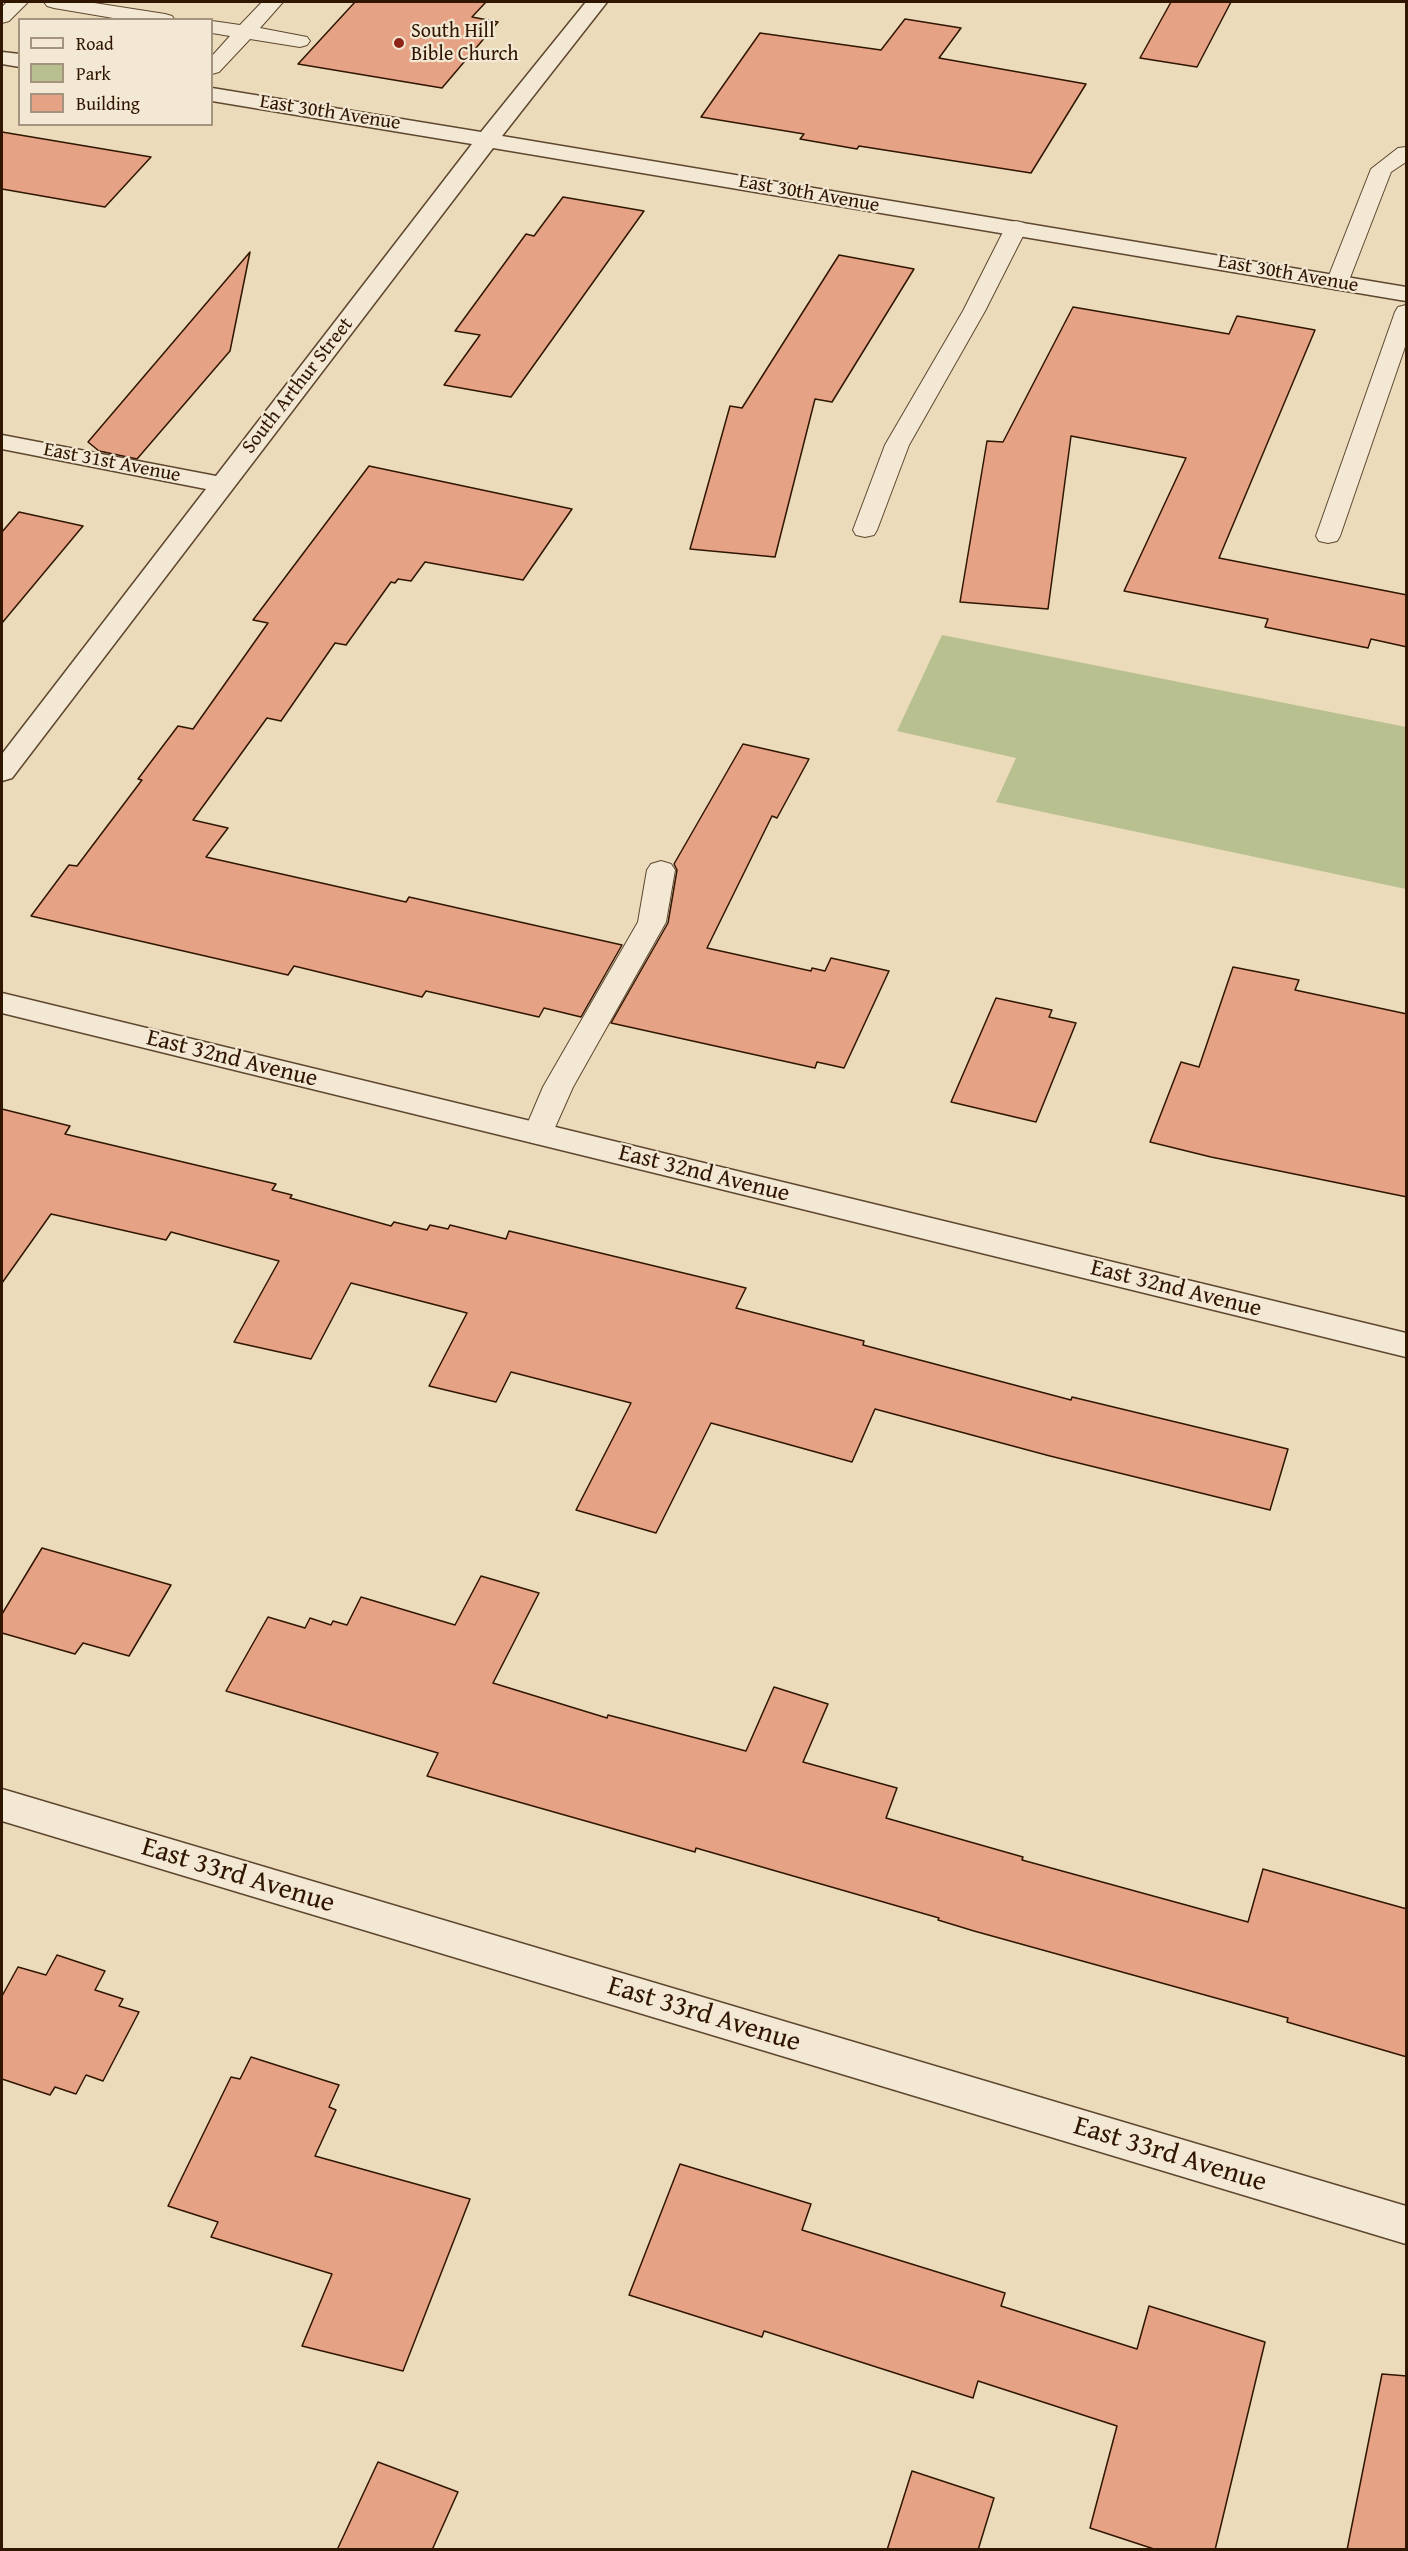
<!DOCTYPE html>
<style>
body{margin:0}
#map{position:relative;width:1408px;height:2551px;overflow:hidden;background:#ebdbbb;font-family:"Gentium Book Plus",serif}
canvas{display:block}
.frame{position:absolute;inset:0;border:3px solid #301600;pointer-events:none}
.legend{position:absolute;left:18px;top:18px;width:195px;height:108px;box-sizing:border-box;background:#f2e8d3;border:2px solid #a4947f;margin:0;padding:8px 10px;list-style:none;font-size:18px;color:#301600}
.legend li{display:flex;align-items:center;gap:12px;height:30px}
.legend b{width:30px;border:2px solid #a4947f}
</style>
<div id="map">
<canvas width="1408" height="2551"></canvas>
<div class="frame"></div>
<ul class="legend">
<li><b style="height:8px;background:#f2e8d3"></b>Road</li>
<li><b style="height:16px;background:#b8c08f"></b>Park</li>
<li><b style="height:16px;background:#e6a285"></b>Building</li>
</ul>
</div>
<script>
const g = document.querySelector('canvas').getContext('2d');
g.lineJoin = 'round';
function fill(path, color) {
  g.fillStyle = color;
  g.fill(path, 'evenodd');
}
function strokePath(path, color, width, dash) {
  g.strokeStyle = color;
  g.lineWidth = width;
  g.lineCap = dash ? 'butt' : 'round';
  g.setLineDash(dash || []);
  g.stroke(path);
}
function write(font, color, halo, rows, align = 'center') {
  g.font = font + ' "Gentium Book Plus",serif';
  g.lineWidth = 4.5;
  g.setLineDash([]);
  g.textBaseline = 'middle';
  g.strokeStyle = halo;
  g.fillStyle = color;
  for (const [text, x, y, turn = 0] of rows) {
    g.save();
    g.translate(x, y);
    g.rotate((+turn || 0) * Math.PI / 180);
    g.textAlign = isNaN(turn) ? turn : align;
    if (halo) g.strokeText(text, 0, 0);
    g.fillText(text, 0, 0);
    g.restore();
  }
}
fill(new Path2D(`
 M942 635 1406 727V889L996 802 1016 758 897 731Z`), '#b8c08f');
const building = new Path2D(`
 M355 2H486L472 17 498 22 442 88 298 64Z
 M1171 2H1231L1197 67 1140 58Z
 M905 19 961 28 939 58 1086 84 1031 173 859 146 857 149 800 139 804 134 701 117 760 33 881 50Z
 M2 132 151 157 105 207 2 189Z
 M563 197 644 211 511 397 444 385 480 335 455 331 526 234 534 236Z
 M250 252 230 351 137 459 99 451 88 442Z
 M839 255 914 269 832 402 815 399 775 557 690 549 730 406 742 408Z
 M1073 307 1229 334 1237 316 1315 330 1219 558 1407 595V647L1371 639 1368 648 1265 627 1268 619 1124 591 1186 458 1071 436 1048 609 960 602 987 441 1003 442Z
 M369 466 572 509 523 580 425 562 411 581 398 579 395 583 391 582 346 645 335 643 281 721 267 718 193 820 228 828 206 857 406 902 409 897 622 945 581 1017 544 1008 539 1017 426 991 422 997 294 966 288 975 31 916 69 865 77 866 142 780 138 779 178 726 193 729 268 623 253 620Z
 M19 512 83 526 2 623V532Z
 M743 744 809 759 777 818 772 816 707 948 811 971 812 968 825 971 831 958 889 971 844 1068 817 1062 815 1068 611 1023 668 923 677 870 674 864Z
 M1233 967 1299 980 1295 990 1407 1014V1197L1211 1157 1150 1142 1181 1062 1199 1067Z
 M996 998 1052 1010 1049 1017 1076 1023 1036 1122 951 1102Z
 M2 1109 70 1126 65 1134 276 1184 272 1190 292 1195 290 1198 391 1226 394 1222 427 1230 430 1225 448 1229 450 1225 506 1239 509 1231 746 1288 736 1308 864 1341 863 1345 1071 1400 1072 1397 1288 1449 1270 1510 1050 1456 875 1409 852 1462 711 1423 656 1533 576 1510 631 1403 511 1372 496 1402 429 1386 467 1313 351 1283 311 1359 234 1342 279 1261 171 1232 166 1240 51 1214 2 1283Z
 M42 1548 171 1585 129 1656 83 1643 75 1654 2 1633V1614Z
 M481 1576 539 1593 493 1683 607 1718 608 1715 746 1751 774 1687 828 1704 803 1762 897 1788 886 1818 1023 1857 1022 1860 1248 1922 1263 1869 1407 1909V2057L1287 2022 1288 2018 974 1931 938 1920 939 1918 696 1848 695 1852 427 1776 438 1753 226 1691 268 1617 305 1628 310 1618 331 1625 333 1621 347 1625 361 1597 455 1625Z
 M57 1955 105 1971 95 1990 123 1999 119 2006 139 2012 103 2081 86 2075 76 2094 55 2087 50 2095 2 2079V1996L18 1967 46 1975Z
 M251 2057 339 2085 329 2107 336 2110 315 2156 470 2199 403 2371 302 2346 332 2274 211 2237 218 2222 168 2206 231 2077 240 2079Z
 M680 2164 811 2204 802 2230 1005 2293 1001 2306 1137 2349 1149 2306 1265 2342 1215 2550H1157L1090 2528 1117 2426 978 2381 973 2398 764 2331 762 2337 629 2295Z
 M1382 2374 1407 2376V2550H1347Z
 M378 2462 458 2492 432 2550H337Z
 M912 2471 994 2498 978 2550H887Z`);
fill(building, '#e6a285');
strokePath(building, '#301600', 1.5);
const service = new Path2D(`
 M7 2H28L9 21 2 23V7Z
 M44 2H88L165 14 172 16 175 20H125L54 8 47 6Z
 M262 2H283L260 28 307 37 310 41 307 45 300 47 250 39 219 72 212 74V56L230 36 212 33V21L240 25Z
 M1406 147V162L1391 172 1348 283 1345 288 1337 290 1329 288 1326 283 1371 169 1398 148Z
 M1016 221 1024 223 1027 228 985 311 909 445 877 530 874 535 865 537 856 535 853 530 885 445 963 311 1005 228 1008 223Z
 M1406 305V344L1340 536 1337 541 1328 543 1319 541 1316 536 1395 312 1398 307Z
 M661 861 671 864 675 870 666 922 573 1087 549 1141 538 1144 527 1141 523 1134 543 1087 638 922 647 870 651 864Z`);
const minor = new Path2D(`
 M586 2H607L502 136 1406 287V301L493 148 12 778 2 781V754L206 489 2 449V435L216 476 472 144 212 101V88L481 132Z
 M2 52 20 54V67L2 64Z
 M2 993 1406 1333V1357L2 1013Z
 M2 1789 1406 2206V2244L2 1821Z`);
strokePath(service, '#5f472f', 2);
strokePath(minor, '#5f472f', 3);
fill(service, '#f2e8d3');
fill(minor, '#f2e8d3');
for (const [x, y, r, color] of [
 [399,43,6,"#8f2418"]
]) {
  const dot = new Path2D();
  dot.arc(x, y, r, 0, 2 * Math.PI);
  g.fillStyle = color;
  g.fill(dot);
  strokePath(dot, '#f2e8d3', 2);
}
write('20px', '#301600', '#f2e8d3', [
 ["South Hill",411,32],
 ["Bible Church",411,55]
], 'left');
write('20px', '#301600', '#f2e8d3', [
 ["East 30th Avenue",330,113,9],
 ["East 30th Avenue",809,194,10],
 ["East 30th Avenue",1288,274,10],
 ["South Arthur Street",298,386,-52],
 ["East 31st Avenue",112,463,11]
]);
write('24px', '#301600', '#f2e8d3', [
 ["East 32nd Avenue",232,1059,14],
 ["East 32nd Avenue",704,1174,14],
 ["East 32nd Avenue",1176,1289,14]
]);
write('28px', '#301600', '#f2e8d3', [
 ["East 33rd Avenue",238,1876,17],
 ["East 33rd Avenue",704,2015,17],
 ["East 33rd Avenue",1170,2155,17]
]);
</script>
